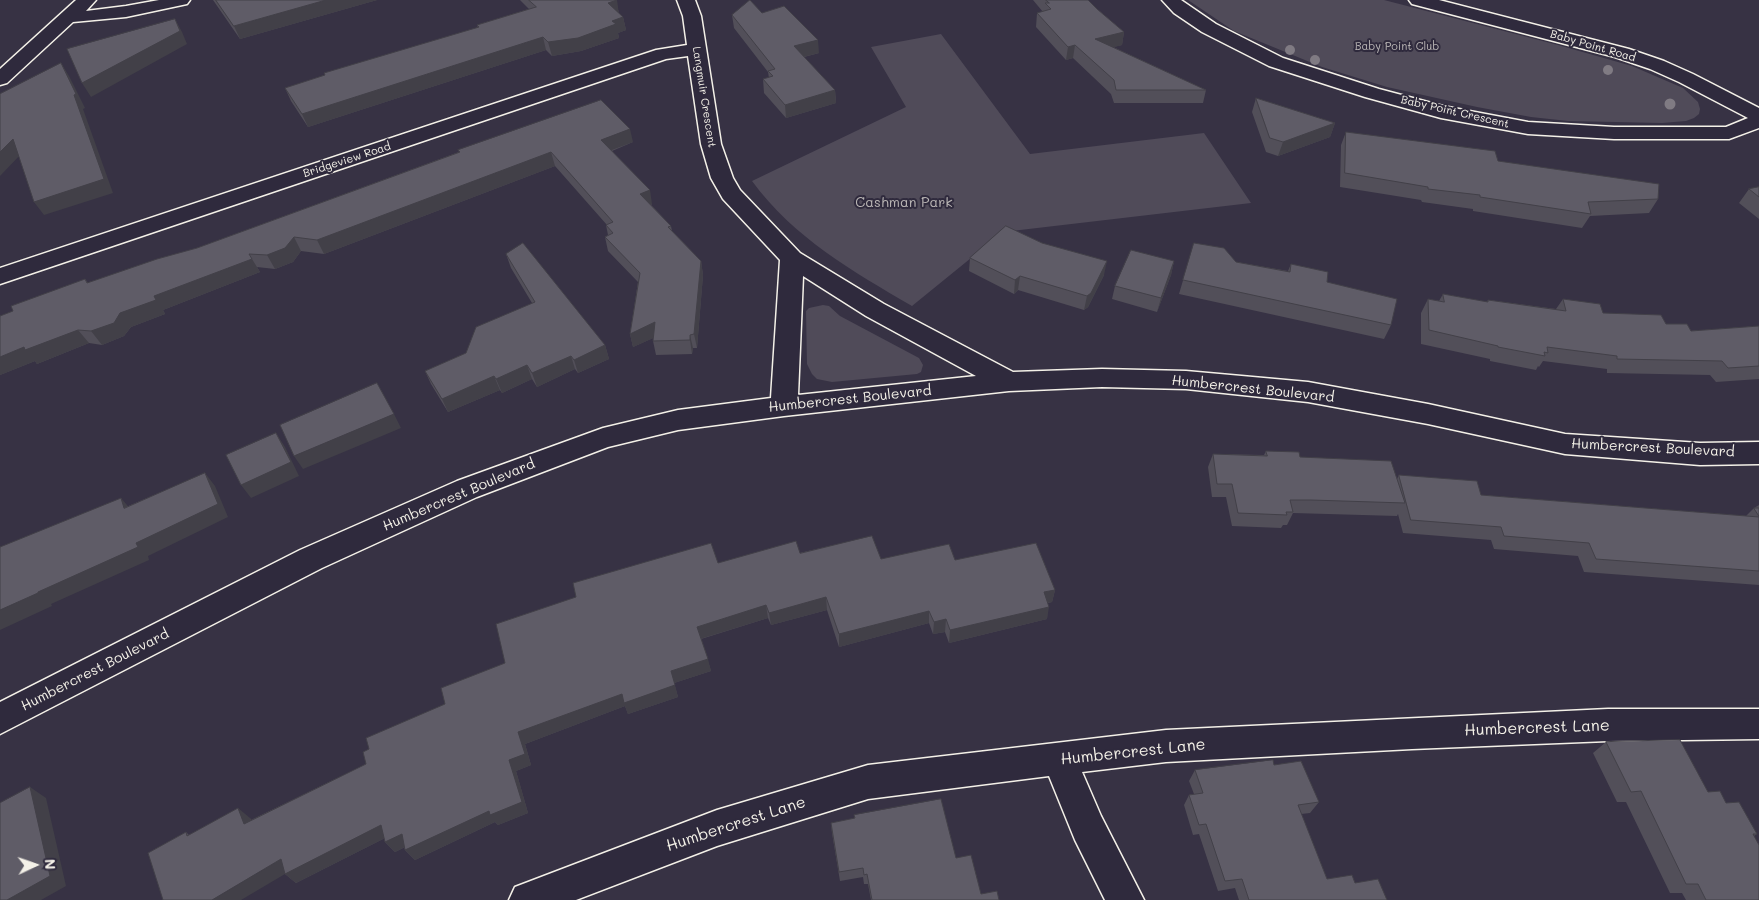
<!DOCTYPE html>
<style>
body{margin:0}
#map{position:relative;width:1759px;height:900px;overflow:hidden;background:#373244;font-family:Mali,sans-serif}
canvas{display:block}
.north{position:absolute;left:10px;top:840px;width:50px;height:50px;-webkit-text-stroke:4px #2f2a3d;paint-order:stroke;rotate:87deg;font-size:14px;font-weight:700;line-height:20px;text-align:center;color:#f4f1e8}
.north::after{content:'';display:block;margin:auto;width:18px;height:22px;background:#f4f1e8;clip-path:polygon(50% 0,100% 100%,50% 72%,0 100%)}
</style>
<div id="map">
<canvas width="1759" height="900"></canvas>
<div class="north">N</div>
</div>
<script>
const g = document.querySelector('canvas').getContext('2d');
g.lineJoin = 'round';
function fill(path, color) {
  g.fillStyle = color;
  g.fill(path, 'evenodd');
}
function strokePath(path, color, width, dash) {
  g.strokeStyle = color;
  g.lineWidth = width;
  g.lineCap = dash ? 'butt' : 'round';
  g.setLineDash(dash || []);
  g.stroke(path);
}
function write(font, color, halo, rows, align = 'center') {
  g.font = font + ' Mali,sans-serif';
  g.lineWidth = 4;
  g.setLineDash([]);
  g.textBaseline = 'middle';
  g.strokeStyle = halo;
  g.fillStyle = color;
  for (const [text, x, y, turn = 0] of rows) {
    g.save();
    g.translate(x, y);
    g.rotate((+turn || 0) * Math.PI / 180);
    g.textAlign = isNaN(turn) ? turn : align;
    if (halo) g.strokeText(text, 0, 0);
    g.fillText(text, 0, 0);
    g.restore();
  }
}
fill(new Path2D(`
 M1188 0H1384L1558 45 1632 66 1683 88 1698 102 1700 109 1699 114 1694 118 1686 121 1662 123 1568 121 1531 117 1477 107 1387 87 1322 67 1234 31Z
 M941 34 1030 154 1204 133 1251 203 1003 232 912 306C852 271 794 238 752 181L906 107 871 47Z
 M823 305 829 306 840 316 919 358 923 365 921 372 917 374 832 382 817 379 812 374 807 364 806 311 809 308Z`), '#504b59');
const street = new Path2D(`
 M76 0H96L86 11 126 6 159 0H190L187 4 126 17 73 22 7 83 0 85V69Z
 M677 0H695L701 16 721 144 733 178 740 190 800 253 884 304 1013 372 1102 369 1186 371 1308 382 1428 404 1565 434 1700 443 1759 442V464L1700 465 1565 454 1428 424 1308 402 1186 389 1102 387 1009 391 784 416 678 430 608 447 477 497 322 568 0 734V702L300 550 457 481 603 428 678 410 771 398 780 260 723 199 711 178 701 144 688 56 666 59 0 284V268L656 50 687 45 683 16ZM803 276 866 316 976 376 798 395Z
 M1162 0H1181L1216 24 1283 58 1379 89 1443 106 1528 122 1614 127H1726L1748 118 1679 82 1650 69 1615 57 1412 4 1409 0H1439L1629 49 1664 61 1693 74 1759 108V128L1729 139H1614L1528 134 1441 118 1365 97 1269 66 1202 32 1174 13Z
 M1608 709H1759V739L1608 741 1412 749 1166 762 1082 772 1101 816 1144 900H1105L1075 840 1049 776 868 799 717 846 576 900H509L515 887 717 810 868 765 1166 730Z`);
strokePath(street, '#f4f1e8', 3);
fill(street, '#2f2a3d');
g.fillStyle = '#807b83';
for (const [x, y, r] of [
 [1290,50,5],
 [1315,60,5],
 [1608,70,5],
 [1670,104,5.5]
]) {
  g.beginPath();
  g.arc(x, y, r, 0, 2 * Math.PI);
  g.fill();
}
fill(new Path2D(`
 M213 0H377L240 39Z
 M520 0H616L619 14 623 17 626 30 618 33 619 38 581 51 552 56 546 50 308 127 291 101 285 88 478 28 477 25 529 9Z
 M1033 0H1088L1097 9 1124 32 1122 45 1113 47 1206 90 1203 103H1114L1111 94 1073 58 1066 60 1036 27 1037 13 1043 12Z
 M762 13 819 53 804 57 835 90 836 103 786 118 764 93 763 79 769 78 768 72 734 28 732 15Z
 M1256 98 1335 123 1330 137 1278 156 1266 152 1252 112Z
 M1346 132 1498 161 1658 199 1649 213 1590 216 1582 228 1473 211V209L1422 202 1421 200 1340 187 1341 145Z
 M633 142 612 151 652 204 651 205 671 226 672 231 701 261 703 275 697 348H693L692 354 656 355 653 341V338L633 347 630 334 638 282 608 251 605 237 608 235 606 225H607L555 166 324 254 301 251 293 262 275 269 257 267 260 272 163 310 165 314 131 327 124 336 102 345 89 343 37 364 35 361 0 375V316L13 311 85 279 88 283 197 248 459 152 458 150Z
 M1759 187V219L1739 203 1749 189Z
 M1194 243 1236 262 1288 271 1291 264 1327 282 1391 325 1384 339 1179 294Z
 M506 254 605 345 609 359 578 373 575 369 537 387 532 379 502 393 500 390 448 412 431 384 425 371 466 353 532 303 511 268Z
 M970 258 1104 275 1088 307 1084 310 1018 290 1014 294 969 271Z
 M1174 261 1171 275 1157 312 1112 299 1115 286Z
 M1443 294 1487 302 1488 300 1556 309 1563 299 1603 313 1666 324 1691 331 1759 326V379L1716 382 1710 375 1607 373V369L1543 361 1539 367 1538 366 1536 370 1490 361V359L1421 344V313L1428 299 1439 301Z
 M1266 451 1397 479 1399 475 1481 495 1746 516 1754 508 1759 505V585L1584 572 1578 556 1494 549 1491 540 1403 533 1398 514 1397 516 1293 513 1287 525H1283L1281 528 1232 526 1226 497H1212L1208 467 1213 454 1264 455Z
 M800 553 881 559 955 560 1055 590 1052 602 1048 603 1047 619 949 643 945 632 933 634 929 623 839 647 827 610 771 625 768 618 701 639 711 671 674 683 678 697 628 714 625 706 525 744 531 765 516 771 528 813 498 825 495 822 415 860 405 850V847L395 852 385 842V838L296 883 285 874 148 853 186 832 189 835 250 818 251 820 366 764 369 749 445 704 505 663 718 563Z
 M1606 742 1708 792 1726 803 1757 834 1754 836 1759 900H1686L1682 893H1670L1626 802H1617L1593 753Z
 M1274 765 1319 802 1310 813 1301 814 1327 879 1355 883 1387 900H1239L1235 888 1218 891 1199 834 1193 835 1184 805 1189 795 1194 794 1189 781 1195 770Z
 M854 815 956 858 981 894 999 900H871L868 884H864L863 877 840 881 832 833 831 823 854 819Z`), '#524f59');
fill(new Path2D(`
 M326 0H377L240 39 234 26Z
 M617 0 619 14 608 3Z
 M623 17 626 30 618 33 619 38 581 51 552 56 548 42Z
 M175 19 182 32 187 44 91 97 82 83Z
 M1124 32 1122 45 1093 53 1095 39Z
 M543 37 546 50 308 127 302 114Z
 M818 40 819 53 795 59 794 46Z
 M1075 45 1073 58 1066 60 1068 47Z
 M61 63 69 76 85 108 83 109 113 193 44 215 34 202Z
 M835 90 836 103 786 118 785 105Z
 M1335 123 1330 137 1278 156 1283 142Z
 M630 129 633 142 604 153 601 140Z
 M13 139 22 153 0 176V152Z
 M551 152 555 166 324 254 317 240Z
 M650 190 652 204 643 208 640 194Z
 M294 237 301 251 293 262 275 269 267 255Z
 M252 259 260 272 163 310 165 314 131 327 124 336 102 345 91 331 120 313 154 296Z
 M701 261 703 275 697 348 694 334Z
 M1107 261 1104 275 1088 307 1084 310 1087 296Z
 M1174 261 1171 275 1157 312 1161 298Z
 M1020 276 1018 290 1014 294 1015 280Z
 M655 322 658 336 633 347 630 334Z
 M78 330 89 343 37 364 35 361 0 375V357L24 347Z
 M690 335 693 348 692 354 690 340Z
 M605 345 609 359 578 373 574 360Z
 M571 356 575 369 537 387 532 373Z
 M527 365 532 379 502 393 496 379Z
 M494 376 500 390 448 412 442 399Z
 M394 414 401 428 303 469 294 456Z
 M276 433 285 447 299 476 251 498 241 485Z
 M205 473 215 486 228 517 148 556 149 560 51 604 52 606 0 630V610L38 592Z
 M121 498 132 511 124 508Z
 M1055 590 1052 602 1041 604 1044 592Z
 M826 597 827 610 771 625 769 613Z
 M766 605 768 618 700 639 697 627Z
 M1049 607 1047 619 949 643 950 630Z
 M929 611V623L839 647V634Z
 M946 619 945 632 933 634 934 622Z
 M708 659 711 671 674 683 671 671Z
 M675 685 678 697 628 714 625 706 525 744 531 765 516 771 528 813 498 825 495 822 415 860 405 850 518 732 622 694Z
 M30 787 46 798 66 886 41 900H7Z
 M238 808 250 818 256 834 244 824Z
 M381 825 391 835 296 883 285 874 241 900H212L281 859Z
 M402 834 411 844 395 852 385 842Z`), '#424048');
const building = new Path2D(`
 M216 0H326L234 26Z
 M529 0H617L608 3 623 17 612 21 616 24 578 38 548 42 543 37 302 114 285 88 325 75 324 73 479 27 477 25 536 7Z
 M750 0 762 13 784 6 818 40 794 46 835 90 785 105 763 79 773 76 768 71 775 69 732 15Z
 M1046 0H1088L1097 9 1124 32 1095 39 1206 90H1116L1114 80 1075 45 1068 47 1037 13 1051 9 1045 3H1049Z
 M175 19 180 31 82 83 67 49Z
 M61 63 76 94 74 95 104 179 34 202 13 139 0 152V94Z
 M1256 98 1335 123 1283 142 1270 138Z
 M601 100 630 129 601 140 650 190 640 194 671 226 668 227 701 261 694 334 690 335V340L653 341 655 322 630 334 640 273 605 237 613 233 606 225 613 222 551 152 317 240 294 237 285 248 267 255 249 254 252 259 154 296 156 300 120 313 114 323 91 331 78 330 25 350 24 347 0 357V316L13 311 11 306 85 279 87 283 157 259 197 248 460 152 458 150Z
 M1346 132 1495 151 1498 161 1659 184 1658 199 1588 202 1591 214 1480 197V195L1428 189V187L1345 173Z
 M1759 187V197L1749 189Z
 M1006 226 1042 243 1107 261 1091 293 1087 296 1020 276 1015 280 970 258Z
 M523 243 605 345 574 360 571 356 532 373 527 365 496 379 494 376 442 399 425 371 466 353 476 327 535 302 506 254Z
 M1194 243 1224 248 1236 262 1290 272 1291 264 1328 272 1327 282 1397 299 1391 325 1183 280Z
 M1131 250 1174 261 1161 298 1115 286Z
 M1443 294 1488 302V300L1566 311 1563 299 1600 304 1603 313 1661 315 1666 324H1687L1691 331 1759 326V366L1728 368 1722 361 1617 359V356L1547 347 1548 353 1544 352 1545 356 1498 347V346L1429 330 1428 299 1444 302Z
 M377 383 394 414 294 456 280 425Z
 M276 433 291 462 241 485 226 455Z
 M1266 451 1299 452 1300 457 1391 461 1405 503 1311 500H1290L1293 512H1286L1287 515 1238 513 1232 484H1217L1213 454 1267 456Z
 M205 473 218 504 136 543 138 547 38 592V593L0 610V547L121 498 124 508Z
 M1399 475 1477 481 1481 495 1759 517V571L1596 559 1589 543 1504 536 1501 527 1411 520Z
 M1754 508H1759V516Z
 M872 536 881 559 949 544 955 560 1036 543 1055 590 1044 592 1049 607 950 630 946 619 934 622 929 611 839 634 826 597 769 613 766 605 697 627 708 659 671 671 675 685 624 703 622 694 518 732 525 754 509 760 522 802 490 815 489 811 405 850 402 834 385 842 381 825 285 874 281 859 212 900H163L148 853 186 832 187 836 238 808 244 824 366 764 363 752 369 749 366 738 445 704 441 688 505 663 496 624 576 597 573 583 711 543 718 563 796 541 800 553Z
 M1680 740 1708 792 1720 791 1726 803 1739 802 1757 834H1753L1759 845V900H1706L1698 884H1686L1641 791 1631 792 1606 742Z
 M1273 760 1274 765 1301 761 1319 802 1298 805 1327 879 1352 875 1355 883 1378 879 1387 900H1249L1242 879 1225 881 1206 824 1199 825 1189 795 1203 793 1195 770Z
 M30 787 50 876 7 900H0V803Z
 M941 799 956 858 971 855 981 894 997 891 999 900H872L867 874 864 875 863 868 839 872 831 823 855 818 854 815Z`);
fill(building, '#5f5c67');
strokePath(building, '#424048', 1);
write('11px', '#f4f1e8', '#2f2a3d', [
 ["Baby Point Road",1593,46,16],
 ["Langmuir Crescent",704,97,81],
 ["Baby Point Crescent",1455,112,13],
 ["Bridgeview Road",347,160,-18]
]);
write('11px', '#bbb7b6', '#2f2a3d', [
 ["Baby Point Club",1397,47]
]);
write('14px', '#bbb7b6', '#2f2a3d', [
 ["Cashman Park",904,203]
]);
write('14px', '#f4f1e8', '#2f2a3d', [
 ["Humbercrest Boulevard",1253,389,6],
 ["Humbercrest Boulevard",850,399,-6],
 ["Humbercrest Boulevard",1653,448,3],
 ["Humbercrest Boulevard",459,495,-23],
 ["Humbercrest Boulevard",95,670,-27]
]);
write('16px', '#f4f1e8', '#2f2a3d', [
 ["Humbercrest Lane",1537,728,-2],
 ["Humbercrest Lane",1133,752,-6],
 ["Humbercrest Lane",736,824,-18]
]);
</script>
